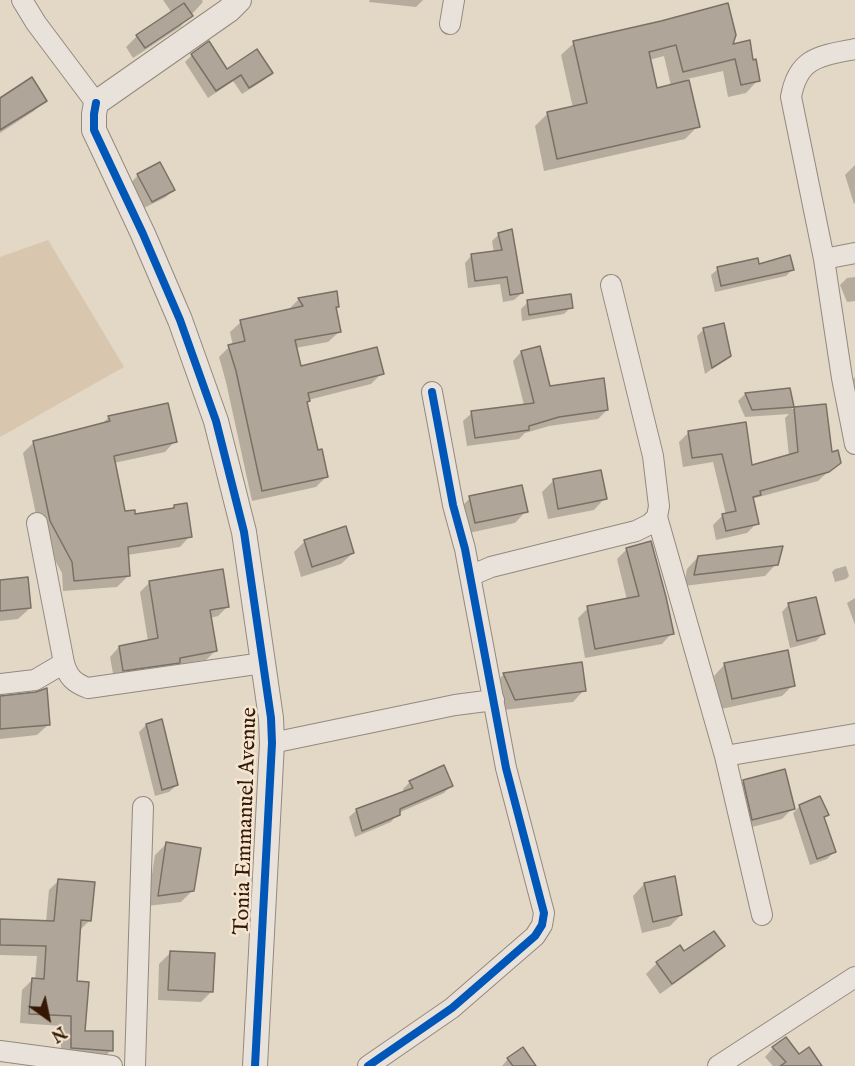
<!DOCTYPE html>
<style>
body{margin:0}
#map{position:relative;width:855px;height:1066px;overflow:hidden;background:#e3d7c6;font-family:"IM FELL English",serif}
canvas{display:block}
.north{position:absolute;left:18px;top:988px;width:60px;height:60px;-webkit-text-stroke:4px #f5e6d2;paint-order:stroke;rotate:147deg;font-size:16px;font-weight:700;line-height:24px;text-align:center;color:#351705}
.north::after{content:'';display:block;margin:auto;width:21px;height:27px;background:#351705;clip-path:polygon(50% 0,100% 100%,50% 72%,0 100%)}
</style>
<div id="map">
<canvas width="855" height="1066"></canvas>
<div class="north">N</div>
</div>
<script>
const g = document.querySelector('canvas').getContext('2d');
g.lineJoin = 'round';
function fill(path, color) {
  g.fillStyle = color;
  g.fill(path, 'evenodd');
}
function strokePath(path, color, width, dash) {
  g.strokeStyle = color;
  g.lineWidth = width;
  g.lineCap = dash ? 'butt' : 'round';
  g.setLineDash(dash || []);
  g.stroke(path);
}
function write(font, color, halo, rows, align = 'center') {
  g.font = font + ' "IM FELL English",serif';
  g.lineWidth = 5;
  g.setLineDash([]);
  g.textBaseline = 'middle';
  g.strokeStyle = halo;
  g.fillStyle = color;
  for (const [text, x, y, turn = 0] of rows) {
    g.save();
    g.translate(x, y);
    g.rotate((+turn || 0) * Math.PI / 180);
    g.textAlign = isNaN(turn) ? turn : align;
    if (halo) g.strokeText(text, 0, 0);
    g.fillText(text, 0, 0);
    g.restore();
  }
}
fill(new Path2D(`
 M48 240 124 367 0 437V257Z`), '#d8c6ae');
fill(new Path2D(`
 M163 0H202L203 2 180 27 133 58 126 47 137 36 172 13Z
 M370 0H423L416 7 369 2Z
 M661 23 730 45 752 62 758 80 746 93 728 97 723 71 687 79 698 126 685 139 544 171 535 126 547 114 573 108 561 55 574 43ZM664 56 671 86 656 89 649 60Z
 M192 55 227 71 271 73 264 80 242 94 233 81 208 98 185 62Z
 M0 99 45 100 34 111 0 133Z
 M159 164 173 190 166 197 144 208 131 183 138 175Z
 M855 165V203L854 204 845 175Z
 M499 234 522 293 514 300 503 302 500 284 468 288 465 263 472 255 494 253 492 241Z
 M758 266 792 270 786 276 715 292 711 275 718 269Z
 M855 277V301L847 302 840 285 847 278Z
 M335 292 338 306 335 309 339 332 328 342 295 348 300 368 382 373 371 384 308 400 306 403 317 452 326 477 316 487 252 501 226 382 219 357 229 347 233 346 230 332 241 322 288 310 298 300Z
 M528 302 571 307 564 314 522 321 521 309Z
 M704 329 729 356 705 374 697 336Z
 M521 352 549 387 607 410 598 419 549 426 525 433 519 439 467 446 463 421 472 413 524 405 513 361Z
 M855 377V443L845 387Z
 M789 390 792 409 825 405 830 454 839 462 818 481 755 498 752 501 757 523 747 533 716 540 713 525 722 516 726 515 713 462 683 467 679 442 689 432 751 467 789 456 785 418 789 414 745 417 738 401 745 394Z
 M109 417 175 441 165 452 114 463 124 513 134 516 171 510 174 507 190 536 180 547 127 555 128 576 117 587 63 591 62 573 40 533 23 453 34 442 101 425Z
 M553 481 605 498 594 510 548 519 542 492Z
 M470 498 526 511 515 523 464 534 459 509Z
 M305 541 353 553 341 564 301 577 294 552Z
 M627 549 672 633 662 644 585 658 578 618 588 608 627 600 617 559Z
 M698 557 776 564 765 576 684 586 687 569Z
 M846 566 849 576 846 579 835 582 832 572 835 569Z
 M0 581 30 608 18 619 0 621Z
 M150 582 227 607 218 616 210 618 215 651 206 660 175 665 169 672 114 679 110 657 119 647 148 641 140 592Z
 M855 598V625L847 603Z
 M789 604 823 634 816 641 790 648 782 612Z
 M725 664 793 685 782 696 721 709 714 676Z
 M504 674 584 690 573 702 503 710 493 685Z
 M0 697H1L49 724 37 735 0 739Z
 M146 725 177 785 169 792 155 796 139 732Z
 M744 781 793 808 782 819 741 830 732 792Z
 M410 782 451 785 444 793 398 813 391 822 355 837 349 817 357 810 404 793 403 789Z
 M800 806 827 815 823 819 834 852 827 859 810 865 793 813Z
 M166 844 193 890 181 902 147 906 155 855Z
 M674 878 681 915 670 926 642 933 633 896 644 884Z
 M59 880 90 920 79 931 76 983 84 1032 111 1050 101 1061 61 1058V1026L20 1023 22 990 32 980H35L37 956 0 955V920L46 922 49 890Z
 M723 946 712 957 660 994 646 974 657 963 684 953Z
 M171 952 212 991 201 1002 158 1000 159 964Z
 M773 1048 798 1056 820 1066H773L765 1057Z
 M508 1059 534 1066H502Z`), '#0003');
const building = new Path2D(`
 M184 3 193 16 145 48 136 35Z
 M728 3 736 35 733 44 750 40 753 60 756 59 760 81 741 85 735 59 683 72 676 45 649 52 657 88 689 80 700 127 557 159 547 112 587 103 573 41 661 21Z
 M209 41 227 69 257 49 273 73 249 88 241 75 216 91 191 54Z
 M32 77 47 101 0 130V98Z
 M160 162 175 190 152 202 137 174Z
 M512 229 523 293 510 295 507 277 475 281 471 254 502 250 498 233Z
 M790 255 794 270 721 286 717 267 758 258 759 264Z
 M337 291 339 307H336L341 332 295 340 301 366 377 347 384 374 308 393 310 401 307 402 318 450 322 449 328 477 262 491 236 371 228 345 245 341 240 320 303 306 298 298Z
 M571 294 573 308 529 315 527 300Z
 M724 323 731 356 712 368 703 328Z
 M540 346 550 386 604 378 608 410 559 417 529 426V430L475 438 471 411 534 403 521 351Z
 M790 388 794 407 752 410 745 393Z
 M168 403 177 442 114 456 125 511 135 510V514L174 508V505L187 503 192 537 128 547 130 576 74 581 72 562 50 521 33 441 110 421 108 416Z
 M826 404 832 452 838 450 841 463 829 472 760 491 761 495 753 497 759 524 726 531 722 514 736 511 722 454 692 458 688 431 746 422 752 465 798 452 794 407Z
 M601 470 607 499 558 509 553 479Z
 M522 485 528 512 475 523 469 496Z
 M346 526 354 553 312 567 304 540Z
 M651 541 666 597 674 634 595 649 587 606 639 596 626 548Z
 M783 546 778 565 694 575 698 556Z
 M223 569 229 607 210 610 217 651 180 658V663L123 671 119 646 158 638 149 581Z
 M28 577 31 608 0 611V580Z
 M816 597 825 634 797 641 788 603Z
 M788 650 795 686 732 699 724 663Z
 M582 662 586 691 515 700 503 673Z
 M47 688 50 725 0 729V696L36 692Z
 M162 719 178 785 162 790 146 724Z
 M444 765 453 786 400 809V815L362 831 356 809 413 788 409 781Z
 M785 769 795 809 752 820 743 780Z
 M820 796 829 815 824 817 836 852 817 859 799 805Z
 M166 842 201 848 194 891 158 896Z
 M675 876 682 915 653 922 644 883Z
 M58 879 95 882 91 921 81 920 77 981 89 982 85 1031H113V1051L71 1048V1016L29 1014 32 978 44 979 46 946 0 945V919L54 921Z
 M714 931 725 946 672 984 656 962 680 945 684 951Z
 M170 951 215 953 213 992 168 990Z
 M786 1037 799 1054 809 1047 822 1066H780L786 1062 772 1047Z
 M523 1047 536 1066H513L507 1058Z`);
fill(building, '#afa599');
strokePath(building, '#7a7065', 1.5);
const minor = new Path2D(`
 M22 0 36 23 96 103
 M450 24 454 0
 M855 49C820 56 798 57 791 97L824 259 842 378 855 444
 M824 259 855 253
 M657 517 725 756 762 915
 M37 523 64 663C68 677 74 683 88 688L263 663
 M470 576 491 567 636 531 650 524 657 517 659 506 653 456 611 285
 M0 684 35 680 64 663
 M272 743 455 705 494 700
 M725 756 855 734
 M0 1051 112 1066
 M135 1066 143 807
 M368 1066 452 1008 535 936 542 925 544 913 506 768 465 549 453 505 432 392
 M718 1066 855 977`);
const tertiary = new Path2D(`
 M239 0 229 10 96 103 94 114V130L143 234 180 320 216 421 244 532 271 718 272 743 255 1066`);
strokePath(minor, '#94897d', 22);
strokePath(tertiary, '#94897d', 26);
strokePath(minor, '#e9e2da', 20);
strokePath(tertiary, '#e9e2da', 24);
strokePath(new Path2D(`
 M96 103 94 114V130L143 234 180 320 216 421 244 532 271 718 272 743 255 1066
 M368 1066 452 1008 535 936 542 925 544 913 506 768 465 549 453 505 432 392`), '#0057b8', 8);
write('22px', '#351705', '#f5e6d2', [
 ["Tonia Emmanuel Avenue",247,821,-88]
]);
</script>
